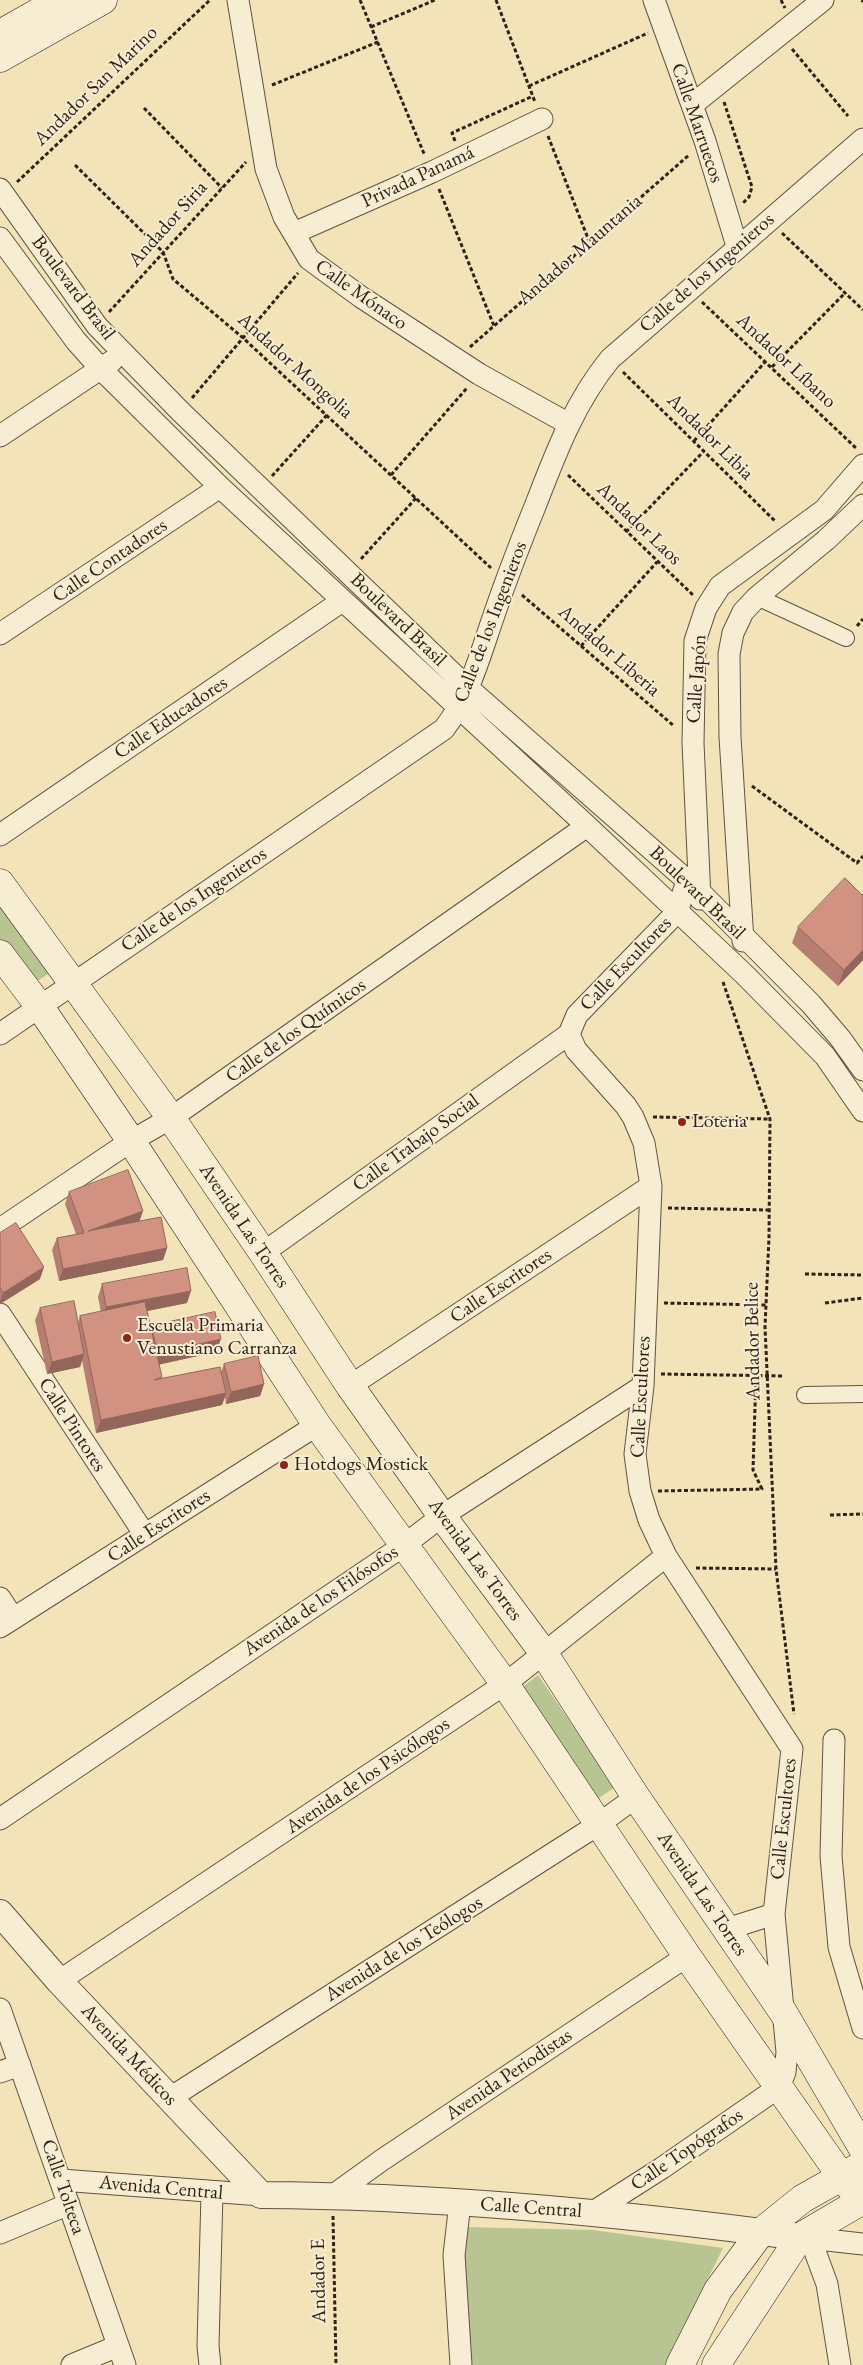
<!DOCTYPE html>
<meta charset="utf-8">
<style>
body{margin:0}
canvas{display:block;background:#f2e3b9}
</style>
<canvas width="863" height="2365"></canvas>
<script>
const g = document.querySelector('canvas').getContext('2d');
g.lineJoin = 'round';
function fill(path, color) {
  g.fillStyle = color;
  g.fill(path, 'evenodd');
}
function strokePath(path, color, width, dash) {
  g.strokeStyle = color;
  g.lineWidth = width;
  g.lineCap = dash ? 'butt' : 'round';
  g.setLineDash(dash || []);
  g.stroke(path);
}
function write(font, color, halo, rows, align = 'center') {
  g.font = font + ' "EB Garamond",serif';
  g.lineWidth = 4;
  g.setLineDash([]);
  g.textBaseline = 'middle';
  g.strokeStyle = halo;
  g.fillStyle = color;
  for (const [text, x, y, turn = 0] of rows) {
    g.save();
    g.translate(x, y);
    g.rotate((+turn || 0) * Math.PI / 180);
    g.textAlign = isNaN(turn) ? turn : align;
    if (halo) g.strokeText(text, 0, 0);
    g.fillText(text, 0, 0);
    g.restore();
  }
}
fill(new Path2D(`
 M0 896 53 971 31 985 0 942Z
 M538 1675 615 1787 592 1803 515 1693Z
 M461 2227 593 2230 723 2248 665 2365H467Z`), '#b8c491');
const pedestrian = new Path2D(`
 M757 597 846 638
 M805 1395 863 1394`);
const minor = new Path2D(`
 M238 0 266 169 284 217 309 259 361 297 479 374 569 424
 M654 0 705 141 737 246
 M692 105 823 0
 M0 189 97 326 181 412 468 688 699 891 811 1004 840 1038 863 1070
 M294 233 432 172 542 119
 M0 238 76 341 101 369 220 487 587 826 744 974 825 1056 863 1111
 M0 436 112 361
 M0 634 220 487
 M0 835 342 601
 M700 899 693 743 695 641 706 608 720 586 824 510 863 465
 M743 941 730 737 729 654 733 633 743 612 757 597 826 540 863 505
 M0 1034 444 729C470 695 480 655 494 615 507 577 521 541 536 504 556 452 575 402 610 359L863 139
 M0 1229 131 1141 171 1118 587 826
 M263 1253 569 1034
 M0 1314 145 1535
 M350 1386 651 1186
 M0 1598 13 1618
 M0 1627 317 1425
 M834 1740 831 1856 839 1947 863 2028
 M0 1819 403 1546 442 1516 643 1386
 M727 1929 774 1914
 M59 1981 505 1684 666 1556
 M0 2009 125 2365
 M0 2072 20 2065
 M170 2098 599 1824 636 1797
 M61 2180 261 2195
 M332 2196 382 2160 687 1956
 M460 2203 454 2255 461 2365
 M593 2212 662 2168 779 2087 785 2072 787 2052 774 1914 792 1749 666 1556 649 1520 640 1491 635 1454 643 1386 651 1186 644 1143 633 1117 626 1106 576 1050 569 1034 577 1015 677 912 687 881
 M0 2233 69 2204
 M800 2237 863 2244
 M810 2238 827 2284 840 2365
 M72 2365 118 2346
 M210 2365 208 2346 212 2193`);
const tertiary = new Path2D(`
 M0 1913 59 1981 261 2195C441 2196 621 2213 800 2237`);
const secondary = new Path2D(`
 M0 34 60 0
 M0 58 103 0
 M0 883 171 1118 263 1253 350 1386 442 1516 543 1652 636 1797 783 2012 863 2149
 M0 954 40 1007 131 1141 317 1425 505 1684 687 1956 841 2176 862 2201
 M680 2365 718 2290 761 2232 802 2199 857 2168
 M716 2365 800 2237 863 2200`);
strokePath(pedestrian, '#625240', 18);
strokePath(minor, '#625240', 23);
strokePath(tertiary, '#625240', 28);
strokePath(secondary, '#322118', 29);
strokePath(new Path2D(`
 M360 0 425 156
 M496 0 535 102
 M781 0 785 8
 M862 0 863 2
 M371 27 435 0
 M792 49 848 116
 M272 85 378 42
 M529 86 648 33
 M724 102 752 187 749 197 743 203
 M144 108 222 188
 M548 136 589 241
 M455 141 452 133 533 96
 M75 165 163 252 173 279 242 337 491 568
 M17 182 210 0
 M439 189 494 326
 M782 233 863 310
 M702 302 857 449
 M109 312 246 162
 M470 347 689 155
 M772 367 845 293
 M623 372 776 522
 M192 398 298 273
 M694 441 766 361
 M391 475 467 388
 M568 475 693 595
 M272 476 327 415
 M626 532 704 451
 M361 559 416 498
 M522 595 674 726
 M857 626 863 619
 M581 646 657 562
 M752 786 857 863 863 856
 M723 982 770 1119 769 1237 765 1327 776 1569 794 1714
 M653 1117 770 1119
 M668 1208 769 1210
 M805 1274 863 1275
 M664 1303 766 1305
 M825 1303 863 1298
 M661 1374 784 1376
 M658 1491 762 1489 753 1470 756 1375
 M830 1515 863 1514
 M696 1568 776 1569
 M333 2216 336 2365`), '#322118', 3, [4, 2.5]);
strokePath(pedestrian, '#f7edd2', 16);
strokePath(minor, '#f7edd2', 21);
strokePath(tertiary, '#f7edd2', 26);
strokePath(secondary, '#f7edd2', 28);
fill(new Path2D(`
 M862 895 863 960 838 986 792 943 798 927Z
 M69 1192 139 1221 167 1248 163 1260 59 1281 52 1250 57 1238 76 1234 65 1204Z
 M0 1233 40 1279 0 1304Z
 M102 1284 187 1303 147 1311 151 1328V1326L216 1352 159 1364 161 1379 221 1372 224 1364 264 1384 260 1396 226 1404 225 1397 222 1405 96 1433 82 1360 80 1367 47 1374 35 1320 40 1308 78 1323 80 1316 101 1312 98 1297Z`), '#b57e70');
fill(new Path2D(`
 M863 950V960L838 986 844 970Z
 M143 1211 139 1223 88 1231Z
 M167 1248 163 1260 59 1281 63 1269Z
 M44 1267 40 1279 0 1304V1301L3 1293Z
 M191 1291 187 1303 102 1320 106 1307Z
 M221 1339 216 1352 153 1366 158 1353Z
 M84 1354 80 1367 47 1374 52 1362Z
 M264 1384 260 1396 226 1404 231 1392Z
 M226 1393 222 1405 96 1433 101 1420Z`), '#93665b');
const building = new Path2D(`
 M845 878 862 895 863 894V950L844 970 798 927Z
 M128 1170 143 1211 88 1231 161 1217 167 1248 63 1269 57 1238 84 1233 69 1192Z
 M16 1223 44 1267 3 1293 0 1287V1233Z
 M187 1268 191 1291 106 1307 102 1284Z
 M74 1301 84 1354 52 1362 40 1308Z
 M145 1302 162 1377 154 1380 220 1367 226 1393 101 1420 80 1316Z
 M215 1312 221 1339 158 1353 151 1326Z
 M258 1356 264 1384 231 1392 224 1364Z`);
fill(building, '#d29282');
strokePath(building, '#93665b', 1);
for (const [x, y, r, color] of [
 [682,1122,5,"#8f2418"],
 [127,1338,5,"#8f2418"],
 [284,1465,5,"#8f2418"]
]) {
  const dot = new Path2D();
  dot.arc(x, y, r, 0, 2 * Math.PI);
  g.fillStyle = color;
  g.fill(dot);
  strokePath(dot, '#f7edd2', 2);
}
write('20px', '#322118', '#f7edd2', [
 ["Andador San Marino",96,86,-44],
 ["Calle Marruecos",697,123,71],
 ["Privada Panamá",418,177,-25],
 ["Andador Siria",168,224,-48],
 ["Andador Mauntania",580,250,-41],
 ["Calle de los Ingenieros",707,273,-41],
 ["Boulevard Brasil",73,288,53],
 ["Calle Mónaco",361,295,35],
 ["Andador Líbano",786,361,43],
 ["Andador Mongolia",295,366,42],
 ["Andador Libia",710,437,45],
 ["Andador Laos",639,524,44],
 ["Calle Contadores",110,561,-34],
 ["Boulevard Brasil",398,620,44],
 ["Calle de los Ingenieros",491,622,-69],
 ["Andador Liberia",609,651,41],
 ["Calle Japón",697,679,-86],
 ["Calle Educadores",171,718,-34],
 ["Boulevard Brasil",697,893,44],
 ["Calle de los Ingenieros",194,900,-34],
 ["Calle Escultores",626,964,-46],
 ["Calle de los Químicos",296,1031,-35],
 ["Calle Trabajo Social",416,1143,-36],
 ["Avenida Las Torres",244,1226,56],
 ["Calle Escritores",501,1286,-34],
 ["Andador Belice",753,1341,-91],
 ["Calle Escultores",641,1397,-87],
 ["Calle Pintores",72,1425,57],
 ["Calle Escritores",159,1526,-33],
 ["Avenida Las Torres",475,1560,54],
 ["Avenida de los Filósofos",321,1601,-34],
 ["Avenida de los Psicólogos",368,1776,-34],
 ["Calle Escultores",784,1819,-84],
 ["Avenida Las Torres",702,1894,56],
 ["Avenida de los Teólogos",404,1949,-32],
 ["Avenida Médicos",129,2055,47],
 ["Avenida Periodistas",509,2075,-34],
 ["Calle Topógrafos",687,2150,-34],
 ["Calle Tolteca",63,2187,71],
 ["Avenida Central",161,2188,5],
 ["Calle Central",531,2208,4],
 ["Andador E",319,2281,-91]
]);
write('20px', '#322118', '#f7edd2', [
 ["Loteria",692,1122],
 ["Escuela Primaria",137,1326],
 ["Venustiano Carranza",137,1349],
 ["Hotdogs Mostick",294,1465]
], 'left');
</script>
